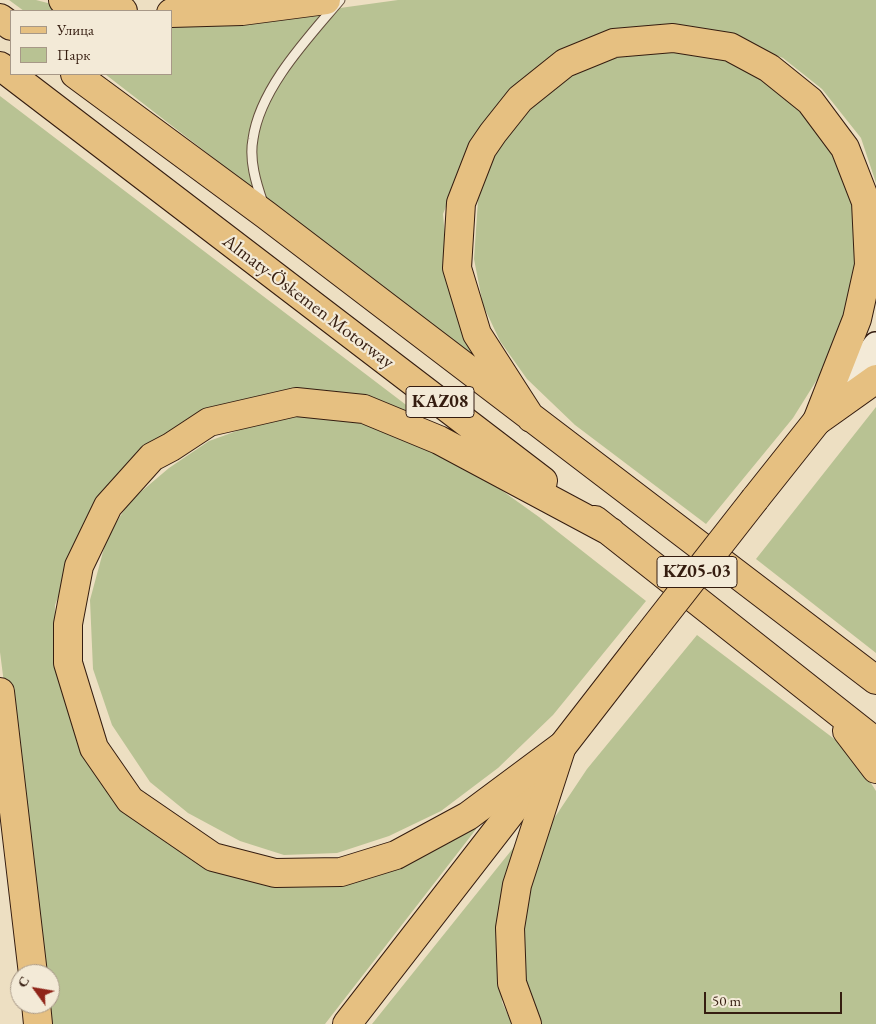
<!DOCTYPE html>
<meta charset="utf-8">
<style>
body{margin:0}
#map{position:relative;width:876px;height:1024px;overflow:hidden;background:#eddfc2;font-family:"EB Garamond",serif}
canvas{display:block}
.legend{position:absolute;left:10px;top:10px;width:162px;height:65px;box-sizing:border-box;background:#f3ead7;border:1px solid #a79887;margin:0;padding:6px 9px;list-style:none;font-size:15px;color:#351d10}
.legend li{display:flex;align-items:center;gap:10px;height:25px}
.legend b{width:25px;border:1px solid #a79887}
.north{position:absolute;left:10px;top:964px;width:50px;height:50px;box-sizing:border-box;background:#f3ead7;border:1px solid #a79887;border-radius:50%;rotate:302deg;font-size:14px;font-weight:700;line-height:20px;text-align:center;color:#351d10}
.north::after{content:'';display:block;margin:auto;width:18px;height:22px;background:#8f2418;clip-path:polygon(50% 0,100% 100%,50% 72%,0 100%)}
.scale{position:absolute;left:704px;top:992px;width:138px;height:22px;box-sizing:border-box;border:2px solid #351d10;border-top:0;padding-left:6px;font-size:15px;line-height:18px;white-space:nowrap;color:#351d10;-webkit-text-stroke:4px #f3ead7;paint-order:stroke}
</style>
<div id="map">
<canvas width="876" height="1024"></canvas>
<ul class="legend">
<li><b style="height:6px;background:#e6c081"></b>Улица</li>
<li><b style="height:14px;background:#b8c293"></b>Парк</li>
</ul>
<div class="north">С</div>
<div class="scale">50 m</div>
</div>
<script>
const g = document.querySelector('canvas').getContext('2d');
g.lineJoin = 'round';
function fill(path, color) {
  g.fillStyle = color;
  g.fill(path, 'evenodd');
}
function strokePath(path, color, width, dash) {
  g.strokeStyle = color;
  g.lineWidth = width;
  g.lineCap = dash ? 'butt' : 'round';
  g.setLineDash(dash || []);
  g.stroke(path);
}
function write(font, color, halo, rows, align = 'center') {
  g.font = font + ' "EB Garamond",serif';
  g.lineWidth = 4.5;
  g.setLineDash([]);
  g.textBaseline = 'middle';
  g.strokeStyle = halo;
  g.fillStyle = color;
  for (const [text, x, y, turn = 0] of rows) {
    g.save();
    g.translate(x, y);
    g.rotate((+turn || 0) * Math.PI / 180);
    g.textAlign = isNaN(turn) ? turn : align;
    if (halo) g.strokeText(text, 0, 0);
    g.fillText(text, 0, 0);
    g.restore();
  }
}
fill(new Path2D(`
 M9 0H36L79 11H24Z
 M398 0H876V183L861 138 822 89 783 58 713 30 638 29 564 51 463 164 443 214 449 284 485 368 105 74H171V23L224 24Z
 M646 50H687L738 63 772 84 817 125 845 168 857 217 855 280 842 328 823 370 793 418 706 524 575 425 527 379 500 341 483 305 474 259 478 200 492 155 516 120 583 66Z
 M0 96 422 417 346 393 274 395 203 411 86 526 55 605 54 663 73 722 196 860H410L477 828 325 1024H48L45 1004H50V974H41L0 652Z
 M876 407V653L756 559Z
 M320 413 366 424 431 446 490 482 539 517 646 601 553 715 498 768 441 811 389 836 337 853 284 855 240 841 188 813 150 782 112 725 93 669 90 600 107 537 130 501 169 468 209 441 259 423Z
 M697 635 837 741 869 780 876 791V1024H539L519 956 521 902 549 826 587 769Z
 M518 842 496 927 502 1002 512 1024H372Z`), '#b8c293');
const lane = new Path2D(`
 M263 203C256 183 249 160 253 139 260 88 308 38 340 0`);
const secondary = new Path2D(`
 M827 408 876 345`);
const primary = new Path2D(`
 M755 499 817 421
 M347 1024 640 646`);
const highway = new Path2D(`
 M63 0 78 6 123 11
 M171 13 242 11 326 0
 M0 18 11 26
 M0 66 543 481
 M75 74 266 215 876 680
 M531 418 477 334 457 268 461 203 482 149 493 133 520 99 565 63 614 43 673 38 730 47 769 68 810 101 845 148 866 202 869 265 857 319 817 421
 M817 421 876 379
 M595 520 876 742
 M0 692 33 974
 M847 731 876 769
 M562 746 468 816 396 855 341 872 275 873 213 857 130 800 94 748 68 663V624L79 566 108 506 152 457 171 447 209 422 296 402 364 409 439 440 611 532
 M36 1004 38 1024
 M527 1024 512 983 510 928 517 885 562 746`);
strokePath(lane, '#634e3c', 11);
strokePath(secondary, '#351d10', 28);
strokePath(primary, '#351d10', 30);
strokePath(highway, '#351d10', 30);
strokePath(lane, '#f3ead7', 9);
strokePath(secondary, '#f3ead7', 25);
strokePath(primary, '#e6c081', 28);
strokePath(highway, '#e6c081', 28);
const primaryBridge = new Path2D(`
 M640 646 755 499`);
strokePath(primaryBridge, '#351d10', 30, []);
strokePath(primaryBridge, '#e6c081', 28);
for (const [x, y, w] of [
 [440,402,68],
 [697,572,80]
]) {
  const box = new Path2D();
  box.roundRect(x - w / 2, y - 15.5, w, 31, 4);
  g.fillStyle = '#f3ead7';
  g.fill(box);
  strokePath(box, '#351d10', 1);
}
write('bold 18px', '#351d10', null, [
 ["KAZ08",440,402],
 ["KZ05-03",697,572]
]);
write('19px', '#351d10', '#f3ead7', [
 ["Almaty-Öskemen Motorway",308,302,37]
]);
</script>
